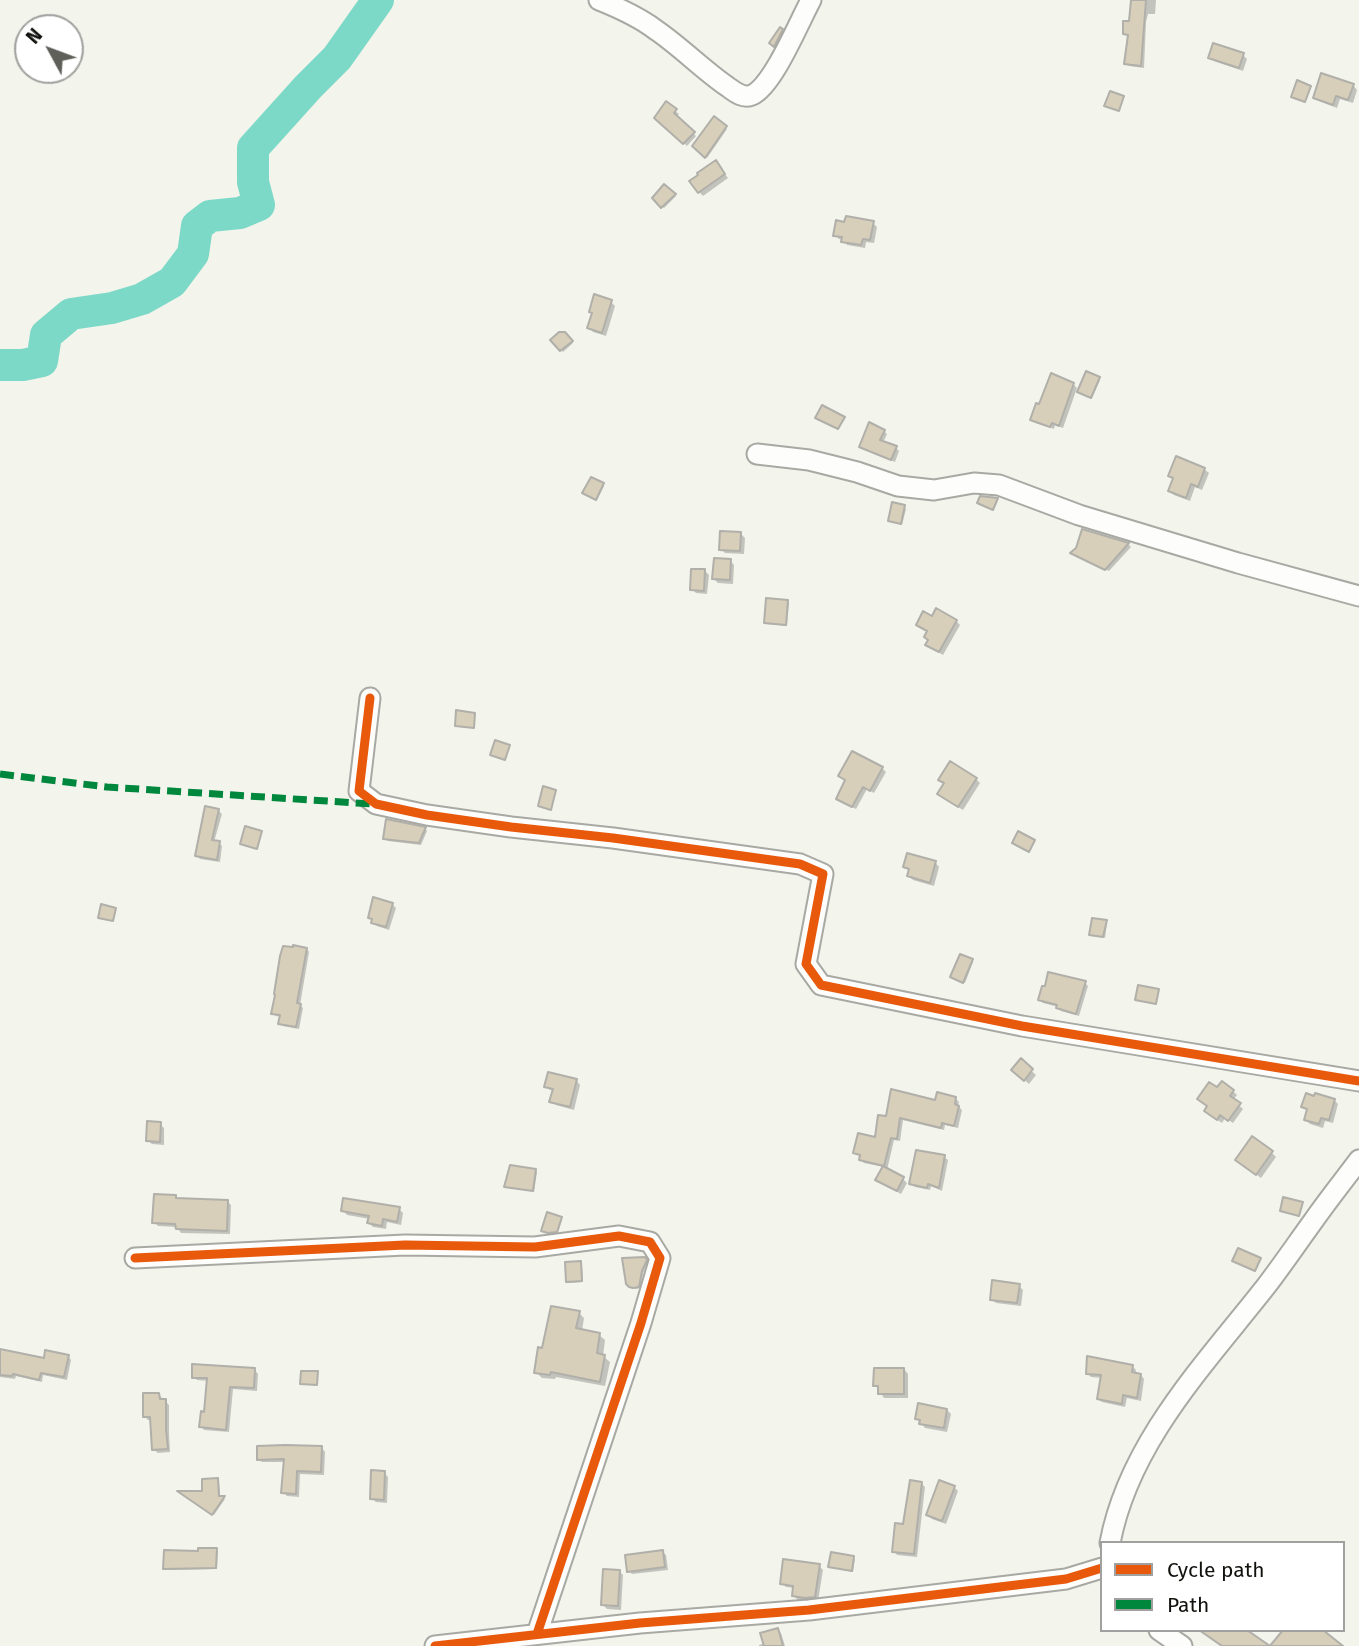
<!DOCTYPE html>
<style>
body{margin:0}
#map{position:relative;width:1359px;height:1646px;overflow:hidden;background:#f3f4ec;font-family:"Fira Sans",sans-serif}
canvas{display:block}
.legend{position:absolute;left:1100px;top:1541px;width:245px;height:91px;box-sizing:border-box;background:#fff;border:2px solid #a0a09e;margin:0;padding:9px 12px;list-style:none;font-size:21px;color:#11110d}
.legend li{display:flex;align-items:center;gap:14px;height:35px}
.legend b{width:35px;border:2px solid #a0a09e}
.north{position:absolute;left:14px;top:14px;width:70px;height:70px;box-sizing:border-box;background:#fff;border:2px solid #a0a09e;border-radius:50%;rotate:311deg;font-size:19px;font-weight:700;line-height:28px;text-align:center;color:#11110d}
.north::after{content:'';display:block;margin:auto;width:24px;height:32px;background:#60605b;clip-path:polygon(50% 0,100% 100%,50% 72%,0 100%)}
</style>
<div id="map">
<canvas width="1359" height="1646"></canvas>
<ul class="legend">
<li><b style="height:9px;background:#e8590c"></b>Cycle path</li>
<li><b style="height:9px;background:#00873e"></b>Path</li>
</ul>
<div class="north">N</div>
</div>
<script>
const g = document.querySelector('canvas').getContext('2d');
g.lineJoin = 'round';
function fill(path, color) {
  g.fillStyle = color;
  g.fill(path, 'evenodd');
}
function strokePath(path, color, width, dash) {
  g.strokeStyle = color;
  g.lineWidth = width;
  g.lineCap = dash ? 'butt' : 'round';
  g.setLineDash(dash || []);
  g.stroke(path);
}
fill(new Path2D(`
 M1132 0H1156L1155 14H1148L1146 22 1144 68 1129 66 1126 63 1129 37 1125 34 1131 23Z
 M781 29 786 34 779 49 771 43Z
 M1243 55 1247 59 1243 71 1214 61 1210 57Z
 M1353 85 1357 90 1353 103 1340 99 1337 108 1319 101 1315 97Z
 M666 104 679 114 676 117 696 136 687 146 656 117Z
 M714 119 727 129 707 158 694 146Z
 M719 166 728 178 703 196 699 192Z
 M664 186 676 196 664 208 654 198Z
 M873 223 877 227 874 243 866 242 865 248 847 245 843 240 839 239 835 235Z
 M611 302 615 306 606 336 593 332 589 328Z
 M563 331 573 343 563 352 553 340Z
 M1099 379 1100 380 1092 398 1080 393Z
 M1073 384 1077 388 1063 428 1055 425 1054 429 1036 423 1032 420Z
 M884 431 887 434 883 443 896 448 899 451 895 462 865 450 861 446Z
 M1204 469 1209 473 1202 490 1195 487 1190 501 1174 495 1170 491 1174 479Z
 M603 485 604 486 597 500 586 494Z
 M904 507 906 509 902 525 889 520Z
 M1083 531 1128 544 1131 547 1109 571 1073 554 1078 549Z
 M741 534 745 538 744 554 725 553 721 549Z
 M730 560 734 565 733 584 718 583 714 579Z
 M705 571 709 575 707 594 696 593 692 589Z
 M788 601 789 603 787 626 767 624 766 622Z
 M932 618 956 621 960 625 943 655 927 645 930 641 928 632 918 625Z
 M882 768 886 772 874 793 867 789 856 809 842 802 838 798 847 781 840 776Z
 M976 779 980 783 963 810 943 798 945 784 940 780Z
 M207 808 219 811 222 814 214 842 219 843 222 846 220 862 200 859 197 856Z
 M425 829 427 831 421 845 388 841 385 838Z
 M935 862 939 867 934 886 913 880 909 876 910 872 905 867Z
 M392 904 396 908 389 930 377 926 369 917Z
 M1106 922 1107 923 1105 938 1091 934Z
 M307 949 309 952 300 1005 303 1008 299 1029 283 1026 280 1023 282 1017 276 1016 273 1013Z
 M972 961 973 962 965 983 954 978Z
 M1085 983 1088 986 1079 1016 1061 1011 1059 1007 1043 1003 1040 1000Z
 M1021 1061 1036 1075 1029 1084 1013 1070Z
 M576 1080 580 1085 574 1110 556 1105 551 1101 554 1091 550 1090 546 1086Z
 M1218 1090 1233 1091 1237 1095 1233 1100 1243 1109 1233 1123 1225 1118 1222 1123 1210 1115Z
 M955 1098 959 1102 958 1106 962 1110 958 1128 945 1125 944 1130 903 1120 900 1141 894 1140 887 1170 903 1179 907 1183 901 1194 881 1183 877 1179 884 1167 864 1163 861 1159V1157L855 1153 876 1139 887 1118 936 1102Z
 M1334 1100 1338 1104 1333 1123 1325 1121 1323 1128 1310 1124 1306 1120 1308 1111 1303 1107Z
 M160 1124 164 1128V1145L152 1144 147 1140Z
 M1272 1153 1276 1157 1261 1178 1242 1164Z
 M944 1157 948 1160 942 1191 931 1186 930 1190 915 1187 911 1183Z
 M535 1171 537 1172 534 1192 506 1186Z
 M175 1197 179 1200 227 1201 231 1205 230 1234 181 1233 177 1227 158 1226 154 1222Z
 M399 1209 403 1213 401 1225 387 1222 386 1229 373 1227 369 1223 370 1219 347 1215 343 1210Z
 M561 1219 562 1220 558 1233 551 1234 544 1232Z
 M644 1259 647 1263 643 1274 640 1288 636 1289 633 1288Z
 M581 1263 582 1264 583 1282 569 1283 567 1282Z
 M1019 1286 1023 1290 1021 1306 996 1303 991 1299Z
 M579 1313 584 1318 582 1331 599 1335 605 1340 603 1356 610 1362 605 1386 556 1377 555 1379 542 1378 536 1372 543 1350Z
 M0 1351 45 1360 68 1356 71 1360 67 1380 43 1375 42 1382 16 1376 15 1379 0 1377Z
 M1132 1366 1136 1370 1135 1375H1141L1144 1379 1141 1401 1127 1398 1125 1407 1102 1402 1098 1399 1102 1378 1091 1377 1087 1373Z
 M904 1369 908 1374V1398H884L875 1385Z
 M255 1370 258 1374 257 1391 233 1389 229 1432 204 1430 201 1426 206 1414 209 1381 197 1380 194 1377Z
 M159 1395 162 1398V1401H165L169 1405V1434L170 1452 158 1453 154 1450 152 1420H148L144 1416Z
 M947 1410 951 1414 947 1432 925 1428 917 1418Z
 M322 1448 325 1452 324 1475 300 1474 299 1497 287 1496 283 1492 285 1462H262L258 1459Z
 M384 1473 388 1477 387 1503 376 1502 371 1498Z
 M218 1480 219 1482 220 1497 225 1499 214 1515 182 1492 204 1493Z
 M921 1483 925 1487 917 1557 897 1555 894 1551Z
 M954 1487 958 1491 946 1524 932 1519 928 1515Z
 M216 1550 218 1551 217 1569 167 1570 165 1568 200 1553Z
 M662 1552 666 1555 668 1570 632 1574 629 1571Z
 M853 1558 855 1559 853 1572 830 1567Z
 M819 1566 823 1570 818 1601 798 1600 794 1596 795 1588 786 1587 782 1583Z
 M619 1571 623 1575 621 1610 607 1609 603 1605Z
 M777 1630 781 1633 785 1646H759V1645L765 1643Z`), '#0003');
strokePath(new Path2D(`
 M0 365H23L42 361 46 335 71 314 112 308 142 299 172 282 193 254 197 226 210 216 240 213 259 205 253 182V148L308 87 337 58 378 0`), '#7dd9c7', 32);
const building = new Path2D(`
 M1131 0H1146L1141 66 1124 64 1128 35 1123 34V21H1129Z
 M780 27 783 29 774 47 769 43Z
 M1213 43 1244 53 1239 68 1208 58Z
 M1321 73 1354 84 1348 100 1336 96 1333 105 1313 98Z
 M1297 80 1311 86 1305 102 1291 97Z
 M1110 91 1124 96 1119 111 1104 106Z
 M666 101 677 109 674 113 695 132 683 144 654 118Z
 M714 116 727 126 705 158 692 146Z
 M716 160 725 174 698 193 689 181 698 175 697 173Z
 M664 184 676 194 661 208 652 198Z
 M846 216 874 221 870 240 863 239 861 245 841 242 842 237 833 236 836 220 844 222Z
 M594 294 612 300 602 333 587 328 592 313 589 312Z
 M559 332H565L573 341 560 351 550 340Z
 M1086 371 1100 377 1091 398 1077 392Z
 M1051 373 1074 383 1059 426 1052 423 1050 427 1030 420 1036 403 1039 404Z
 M822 405 845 417 838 429 815 418Z
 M869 422 885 430 880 440 897 446 891 460 859 447Z
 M1176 456 1205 468 1198 487 1191 484 1186 498 1168 491 1173 478 1168 476Z
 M591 477 604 483 596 500 582 493Z
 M980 496 998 498 993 510 977 503Z
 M892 502 905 505 901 524 888 521Z
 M1082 529 1129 543 1105 570 1070 553 1076 548Z
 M720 531 741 532 740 551 719 550Z
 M714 558 731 559 730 580 712 579Z
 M691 569H705L704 591 690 590Z
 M766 598 788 600 786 625 764 623Z
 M936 608 957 620 939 652 925 645 928 640 924 637 927 631 916 625 923 611 932 616Z
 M456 710 475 713 474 728 455 726Z
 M495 740 510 745 505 760 490 755Z
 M852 751 883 767 870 791 863 787 852 807 836 799 845 780 838 776Z
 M950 761 977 778 958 807 937 794 944 783 938 780Z
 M543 786 556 790 551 810 538 806Z
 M205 806 219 809 212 840 220 841 217 860 195 856Z
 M386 819 426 827 419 843 383 839Z
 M245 826 262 831 257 849 240 844Z
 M1018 831 1035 840 1029 852 1012 843Z
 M907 853 936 861 930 883 907 876 909 869 903 867Z
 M373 897 393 903 386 927 371 923 372 919 368 918Z
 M101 904 116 908 113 921 98 918Z
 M1092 918 1107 920 1103 937 1089 935Z
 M293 945 307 948 297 1003 301 1004 296 1027 278 1024 280 1015 271 1014 275 995 274 994 280 956 283 946 293 947Z
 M960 954 973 959 963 983 950 977Z
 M1048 972 1086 981 1076 1014 1056 1008 1057 1005 1038 1000 1042 986H1045Z
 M1138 985 1159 989 1156 1004 1135 1000Z
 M1021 1058 1033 1069 1024 1081 1011 1070Z
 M548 1072 577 1079 570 1107 549 1102 553 1089 544 1087Z
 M1222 1081 1234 1090 1230 1096 1241 1103 1228 1121 1220 1115 1217 1120 1204 1111 1207 1106 1197 1099 1209 1082 1217 1087Z
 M891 1089 935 1100 937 1092 956 1097 955 1104 959 1106 954 1126 942 1123 941 1128 900 1118 897 1139 891 1138 884 1166 859 1160 860 1155 853 1153 858 1133 875 1137 878 1115 886 1116Z
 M1306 1093 1314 1096 1315 1093 1335 1099 1329 1120 1321 1118 1319 1124 1304 1120 1307 1109 1301 1107Z
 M147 1121 161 1122 160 1142 146 1141Z
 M1252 1136 1273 1151 1256 1175 1235 1160Z
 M916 1150 945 1155 939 1188 928 1184 927 1188 909 1184Z
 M510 1165 536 1169 533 1191 504 1187Z
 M883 1166 904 1177 897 1191 875 1180Z
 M154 1194 176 1195V1198L228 1200 227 1231 176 1229 175 1224 152 1223Z
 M1283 1197 1303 1202 1299 1216 1280 1211Z
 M343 1198 400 1207 397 1222 383 1219 382 1226 367 1223 369 1216 341 1211Z
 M547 1212 562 1217 557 1232 548 1233 541 1231Z
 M1238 1248 1261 1258 1255 1271 1232 1261Z
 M645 1257 647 1260 642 1271 639 1287 633 1288 629 1287 626 1284 622 1258Z
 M581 1261 582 1281 566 1282 565 1262Z
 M992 1280 1020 1284 1017 1303 990 1300Z
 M551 1306 580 1311 576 1328 600 1333 597 1353 605 1355 600 1382 551 1372 550 1375 534 1373 538 1347 542 1348Z
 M0 1349 44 1358 45 1350 69 1355 64 1377 41 1373 39 1380 13 1374 12 1376 0 1375Z
 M1087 1356 1133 1365 1132 1372 1141 1374 1137 1398 1123 1395 1122 1404 1097 1399 1101 1375 1086 1374Z
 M192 1364 255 1368 254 1388 230 1387 226 1430 199 1427 201 1411 204 1412 207 1378H192Z
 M874 1368H904V1394H878V1386H873Z
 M301 1371H318L317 1385 300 1384Z
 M143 1393H159L160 1399H166V1430L168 1449 152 1450 150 1417H143Z
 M918 1403 947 1409 944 1428 919 1424 920 1420 915 1419Z
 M285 1445 322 1446 321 1472 297 1471 296 1494 281 1493 284 1459 257 1460V1446Z
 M371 1470 385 1471 384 1500 370 1499Z
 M218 1478 219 1496H225L212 1515 177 1491H202V1479Z
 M910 1480 922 1482 914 1554 892 1552 895 1523 903 1524Z
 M939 1480 955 1486 942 1521 926 1515Z
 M198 1548H217L216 1568 163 1569 164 1550 198 1551Z
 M663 1550 665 1567 627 1572 625 1555Z
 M831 1552 854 1556 852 1571 828 1567Z
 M783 1559 820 1564 815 1597 805 1598 792 1596 793 1586 780 1584Z
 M603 1569 620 1570 618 1606 601 1605Z
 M778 1628 783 1646H764L760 1633Z
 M1199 1630H1247L1270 1646 1283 1630H1323L1343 1646H1222Z`);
fill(building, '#d8cfba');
strokePath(building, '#b0afa9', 2);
const minor = new Path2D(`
 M599 0C619 8 639 17 656 30 681 47 703 70 728 87 735 92 743 99 752 95 773 86 799 22 811 0
 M757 454 809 460 857 472 898 486 934 490 974 483 999 485 1079 515 1238 563 1359 596
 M370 698 359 791 376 804 427 815 511 827 613 838 800 864 823 874 806 964 821 985 1022 1026 1359 1081
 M135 1258 405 1245 535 1247 619 1236 650 1242 660 1258 641 1323 537 1634
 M1110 1543C1129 1442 1206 1363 1267 1285 1283 1264 1298 1242 1314 1220 1328 1200 1344 1180 1359 1160
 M1159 1630 1182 1646
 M435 1646 640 1623 809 1610 1066 1579 1102 1568`);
strokePath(minor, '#a8a9a3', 23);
strokePath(minor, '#fdfdfc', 19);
strokePath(new Path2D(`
 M0 774 107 787 373 804`), '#00873e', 7, [14, 7]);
strokePath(new Path2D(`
 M370 698 359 791 376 804 427 815 511 827 613 838 800 864 823 874 806 964 821 985 1022 1026 1359 1081
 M135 1258 405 1245 535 1247 619 1236 650 1242 660 1258 641 1323 537 1634
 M435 1646 640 1623 809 1610 1066 1579 1102 1568`), '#e8590c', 9);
</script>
